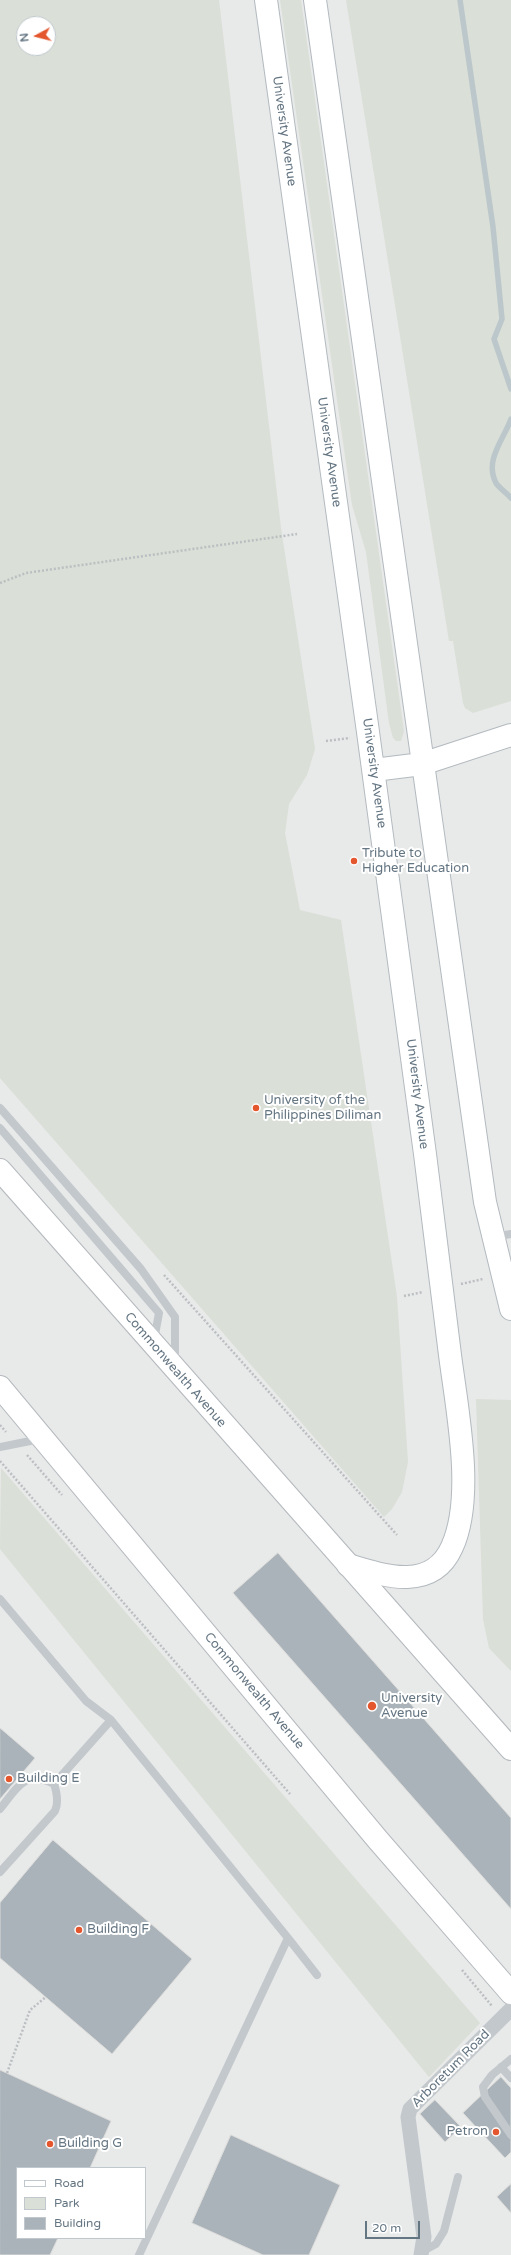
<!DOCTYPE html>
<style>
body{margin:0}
#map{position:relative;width:511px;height:2255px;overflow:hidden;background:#fafaf8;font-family:"Varela Round",sans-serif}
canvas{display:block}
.legend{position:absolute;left:16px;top:2167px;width:130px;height:72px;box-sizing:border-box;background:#fff;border:1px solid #c1c8cd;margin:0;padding:5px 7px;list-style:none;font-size:12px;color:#657683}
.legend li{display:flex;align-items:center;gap:8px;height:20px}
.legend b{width:20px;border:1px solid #c1c8cd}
.north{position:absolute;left:16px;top:16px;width:40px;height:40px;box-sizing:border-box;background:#fff;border:1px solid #c1c8cd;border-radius:50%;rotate:263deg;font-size:11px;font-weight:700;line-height:16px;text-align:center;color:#657683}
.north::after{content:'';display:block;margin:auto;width:14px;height:18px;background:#e4572e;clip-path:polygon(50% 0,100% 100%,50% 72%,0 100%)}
.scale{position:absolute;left:365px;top:2221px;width:55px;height:18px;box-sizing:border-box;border:2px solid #657683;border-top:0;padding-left:5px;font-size:12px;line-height:14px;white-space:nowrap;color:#657683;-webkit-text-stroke:3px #fff;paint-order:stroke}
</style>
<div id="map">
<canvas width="511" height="2255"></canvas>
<ul class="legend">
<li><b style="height:5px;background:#fff"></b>Road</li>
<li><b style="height:11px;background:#dadfd7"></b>Park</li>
<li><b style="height:11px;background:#aab3b9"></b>Building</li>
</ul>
<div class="north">N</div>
<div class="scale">20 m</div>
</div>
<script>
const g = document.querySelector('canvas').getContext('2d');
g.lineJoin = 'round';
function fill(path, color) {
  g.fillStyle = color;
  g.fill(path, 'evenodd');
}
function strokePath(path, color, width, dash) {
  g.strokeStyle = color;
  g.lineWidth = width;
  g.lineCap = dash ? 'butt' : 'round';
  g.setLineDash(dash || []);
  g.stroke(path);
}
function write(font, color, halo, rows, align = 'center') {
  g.font = font + ' "Varela Round",sans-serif';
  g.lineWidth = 4;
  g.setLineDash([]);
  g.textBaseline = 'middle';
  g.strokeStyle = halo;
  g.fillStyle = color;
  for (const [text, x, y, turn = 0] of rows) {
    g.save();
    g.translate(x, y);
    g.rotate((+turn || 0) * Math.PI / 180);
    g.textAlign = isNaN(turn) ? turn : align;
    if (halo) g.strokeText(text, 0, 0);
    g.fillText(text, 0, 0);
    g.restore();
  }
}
fill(new Path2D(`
 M0 0H511V2255H0ZM24 24H48V48H24ZM17 2168H145V2238H17Z`), '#e8e9e9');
fill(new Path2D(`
 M0 0H219L281 528 315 749 307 775 289 804 285 833 300 910 341 920 397 1297 408 1462 402 1492 392 1509 384 1517 0 1078ZM24 24H48V48H24Z
 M280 0H301L404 731 401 741H396L393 738 389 723 366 552 352 505Z
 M346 0H511V701L473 713 465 708 463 703 453 641H449Z
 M476 1399 511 1400V1671L489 1648 483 1619Z
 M1 1468 480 2023 429 2077 0 1549Z`), '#dadfd7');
strokePath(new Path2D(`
 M460 0 493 227 502 319 494 339 511 389
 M511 419C504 439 484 460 496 483 499 488 507 493 511 498`), '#bbc7cb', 5.5);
const building = new Path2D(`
 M278 1553 511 1818V1909L233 1593Z
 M0 1728 35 1758 0 1799Z
 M53 1840 192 1959 112 2054 0 1958V1903Z
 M0 2070 111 2121 90 2168H17V2238H58L50 2255H0Z
 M501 2077 511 2088V2152L505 2158 463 2113Z
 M435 2100 461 2127 445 2142 420 2114Z
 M231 2135 340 2185 309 2255H263L192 2223Z
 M511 2184V2213L497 2197Z`);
fill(building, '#aab3b9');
strokePath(building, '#dcdcda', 1);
const secondary = new Path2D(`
 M266 0C320 385 374 769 425 1154 433 1221 442 1288 450 1355 457 1410 475 1497 452 1547 432 1592 384 1576 348 1565
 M315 0 485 1202 511 1309
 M374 770 422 764 511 735`);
const primary = new Path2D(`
 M0 1170 511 1749
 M0 1387 378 1840 511 1993`);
strokePath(secondary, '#b3babf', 24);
strokePath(primary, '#b5babe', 24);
strokePath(new Path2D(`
 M0 583 26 573 297 534
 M326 741 350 738
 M164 1275 397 1535
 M461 1284 483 1279
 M404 1296 423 1292
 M0 1425 6 1432
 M27 1455 62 1495
 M0 1461 290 1794
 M462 1970 492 2006
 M7 2073 30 2010 46 1997`), '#bbbfc2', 2.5, [2, 2]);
strokePath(new Path2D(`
 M0 1108 141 1269 175 1317V1361
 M0 1128 159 1313 154 1340
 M494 1237 511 1234
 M0 1447 40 1439
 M0 1599 86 1701 111 1720 288 1938 139 2255
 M54 1784 111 1720
 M0 1809C17 1788 25 1769 54 1784 57 1793 59 1802 55 1811L0 1872
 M288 1938 317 1975
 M511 2059 492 2075 483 2087 485 2097 511 2135
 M501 2067 511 2078
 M423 2251 436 2244 444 2231 458 2177`), '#c3c8cc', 8);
strokePath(new Path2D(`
 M421 2255 424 2237 408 2117 410 2109 511 2009`), '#c3c8cc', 15);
strokePath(secondary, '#fff', 22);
strokePath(primary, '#fff', 22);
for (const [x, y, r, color] of [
 [354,861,4,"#e4572e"],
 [256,1108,4,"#e4572e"],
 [372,1706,5,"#e4572e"],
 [9,1779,4,"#e4572e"],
 [79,1930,4,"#e4572e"],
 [496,2132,4,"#e4572e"],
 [50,2144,4,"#e4572e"]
]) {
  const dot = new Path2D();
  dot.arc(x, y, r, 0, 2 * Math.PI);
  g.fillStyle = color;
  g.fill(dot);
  strokePath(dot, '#fff', 1.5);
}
write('13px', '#657683', '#fff', [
 ["University Avenue",284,131,82],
 ["University Avenue",329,452,82],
 ["University Avenue",374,773,82],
 ["University Avenue",417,1094,83],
 ["Commonwealth Avenue",175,1370,49],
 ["Commonwealth Avenue",254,1691,50],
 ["Arboretum Road",451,2069,-45]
]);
write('13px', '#657683', '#fff', [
 ["Tribute to",362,854],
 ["Higher Education",362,869],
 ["University of the",264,1101],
 ["Philippines Diliman",264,1116],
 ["University",381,1699],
 ["Avenue",381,1714],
 ["Building E",17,1779],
 ["Building F",87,1930],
 ["Petron",488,2132,"right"],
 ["Building G",58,2144]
], 'left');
</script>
